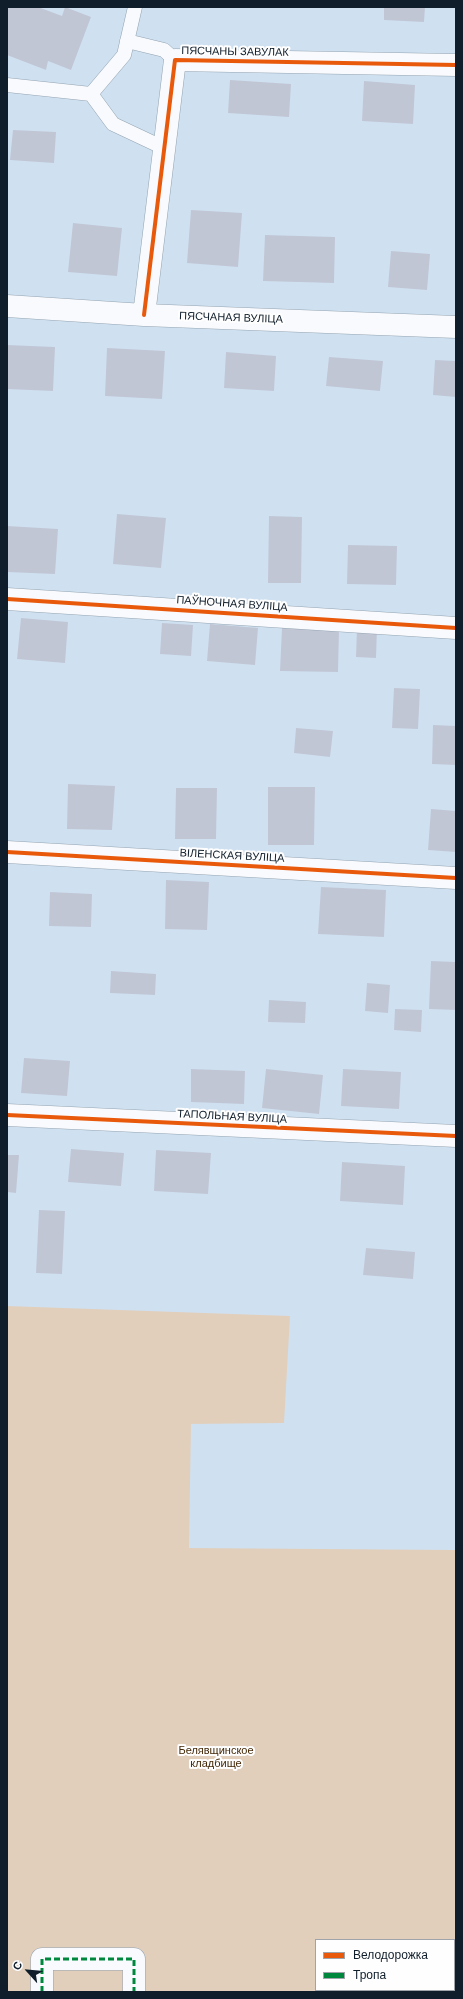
<!DOCTYPE html>
<meta charset="utf-8">
<style>
body{margin:0}
#map{position:relative;width:463px;height:1999px;overflow:hidden;background:#cfe1f1;font-family:Arial,sans-serif}
canvas{display:block}
.frame{position:absolute;inset:0;border:8px solid #101e2b;pointer-events:none}
.legend{position:absolute;left:315px;top:1939px;width:140px;height:52px;box-sizing:border-box;background:#fefefe;border:1px solid #9fa4aa;margin:0;padding:5px 7px;list-style:none;font-size:12px;color:#101e2b}
.legend li{display:flex;align-items:center;gap:8px;height:20px}
.legend b{width:20px;border:1px solid #9fa4aa}
.north{position:absolute;left:8px;top:1951px;width:40px;height:40px;-webkit-text-stroke:3px #fefefe;paint-order:stroke;rotate:297deg;font-size:11px;font-weight:700;line-height:16px;text-align:center;color:#101e2b}
.north::after{content:'';display:block;margin:auto;width:14px;height:18px;background:#101e2b;clip-path:polygon(50% 0,100% 100%,50% 72%,0 100%)}
</style>
<div id="map">
<canvas width="463" height="1999"></canvas>
<div class="frame"></div>
<ul class="legend">
<li><b style="height:5px;background:#e8590c"></b>Велодорожка</li>
<li><b style="height:5px;background:#00873e"></b>Тропа</li>
</ul>
<div class="north">С</div>
</div>
<script>
const g = document.querySelector('canvas').getContext('2d');
g.lineJoin = 'round';
function fill(path, color) {
  g.fillStyle = color;
  g.fill(path, 'evenodd');
}
function strokePath(path, color, width, dash) {
  g.strokeStyle = color;
  g.lineWidth = width;
  g.lineCap = dash ? 'butt' : 'round';
  g.setLineDash(dash || []);
  g.stroke(path);
}
function write(font, color, halo, rows, align = 'center') {
  g.font = font + ' Arial,sans-serif';
  g.lineWidth = 4;
  g.setLineDash([]);
  g.textBaseline = 'middle';
  g.strokeStyle = halo;
  g.fillStyle = color;
  for (const [text, x, y, turn = 0] of rows) {
    g.save();
    g.translate(x, y);
    g.rotate((+turn || 0) * Math.PI / 180);
    g.textAlign = isNaN(turn) ? turn : align;
    if (halo) g.strokeText(text, 0, 0);
    g.fillText(text, 0, 0);
    g.restore();
  }
}
fill(new Path2D(`
 M7 1306 290 1316 284 1423 191 1424 189 1548 456 1550V1992H7ZM316 1940H454V1990H316Z`), '#e1cfbc');
fill(new Path2D(`
 M7 7H38L62 16 65 7 91 17 71 70 48 61 46 70 7 55Z
 M384 7H425L424 22 384 20Z
 M230 80 291 84 289 117 228 113Z
 M364 81 415 85 413 124 362 121Z
 M13 130 56 132 54 163 10 160Z
 M191 210 242 213 238 267 187 263Z
 M73 223 122 228 117 276 68 272Z
 M265 235 335 237 334 283 263 281Z
 M391 251 430 254 427 290 388 287Z
 M7 345 55 347 53 391 7 389Z
 M107 348 165 351 162 399 105 396Z
 M226 352 276 356 274 391 224 388Z
 M329 357 383 361 380 391 326 386Z
 M435 360 456 361V397L433 395Z
 M117 514 166 518 161 568 113 564Z
 M269 516 302 517 301 583H268Z
 M7 526 58 529 55 574 7 572Z
 M348 545 397 546 396 585 347 584Z
 M21 618 68 622 65 663 17 659Z
 M162 623 193 625 191 656 160 654Z
 M210 624 258 628 255 665 207 661Z
 M357 627 377 628 376 658 356 657Z
 M282 628 339 629 338 672 280 671Z
 M394 688 420 689 418 729 392 728Z
 M433 725 456 726V765L432 764Z
 M296 728 333 731 330 757 294 753Z
 M68 784 115 786 112 830 67 829Z
 M268 787H315L314 845H268Z
 M176 788H217L216 839H175Z
 M431 809 456 811V852L428 850Z
 M166 880 209 882 207 930 165 929Z
 M321 887 386 890 384 937 318 934Z
 M50 892 92 894 91 927 49 926Z
 M431 961 456 962V1010L429 1009Z
 M111 971 156 974 155 995 110 993Z
 M367 983 390 985 388 1013 365 1011Z
 M269 1000 306 1002 305 1023 268 1022Z
 M395 1009 422 1010 421 1032 394 1030Z
 M24 1058 70 1061 67 1096 21 1093Z
 M191 1069 245 1071 244 1104 191 1102Z
 M266 1069 323 1075 319 1114 262 1108Z
 M343 1069 401 1072 399 1109 341 1106Z
 M71 1149 124 1153 121 1186 68 1182Z
 M156 1150 211 1153 208 1194 154 1191Z
 M7 1155H19L16 1193 7 1192Z
 M342 1162 405 1166 403 1205 340 1201Z
 M39 1210 65 1211 62 1274 36 1273Z
 M366 1248 415 1252 413 1279 363 1275Z`), '#c1c6d5');
const lane = new Path2D(`
 M135 7 124 55 91 94 113 124 164 148
 M127 41 164 50 175 60
 M7 85 91 94`);
const street = new Path2D(`
 M7 306 144 315 456 327
 M144 315 175 60 456 65
 M7 599 456 628
 M7 852 456 878
 M7 1115 456 1136
 M454 1984 456 1983
 M42 1992V1959H134V1992
 M378 1992 396 1990`);
strokePath(lane, '#94a3b1', 15);
strokePath(street, '#94a3b1', 23);
strokePath(lane, '#f8fafd', 14);
strokePath(street, '#f8fafd', 22);
strokePath(new Path2D(`
 M454 1984 456 1983
 M42 1992V1959H134V1992
 M378 1992 396 1990`), '#00873e', 3, [6, 3]);
strokePath(new Path2D(`
 M144 315 175 60 456 65
 M7 599 456 628
 M7 852 456 878
 M7 1115 456 1136`), '#e8590c', 4);
write('11px', '#101e2b', '#fefefe', [
 ["ПЯСЧАНЫ ЗАВУЛАК",235,52,1],
 ["ПЯСЧАНАЯ ВУЛІЦА",231,318,2],
 ["ПАЎНОЧНАЯ ВУЛІЦА",232,604,4],
 ["ВІЛЕНСКАЯ ВУЛІЦА",232,856,3],
 ["ТАПОЛЬНАЯ ВУЛІЦА",232,1117,3]
]);
write('11px', '#432807', '#fefefe', [
 ["Белявщинское",216,1751],
 ["кладбище",216,1764]
]);
</script>
